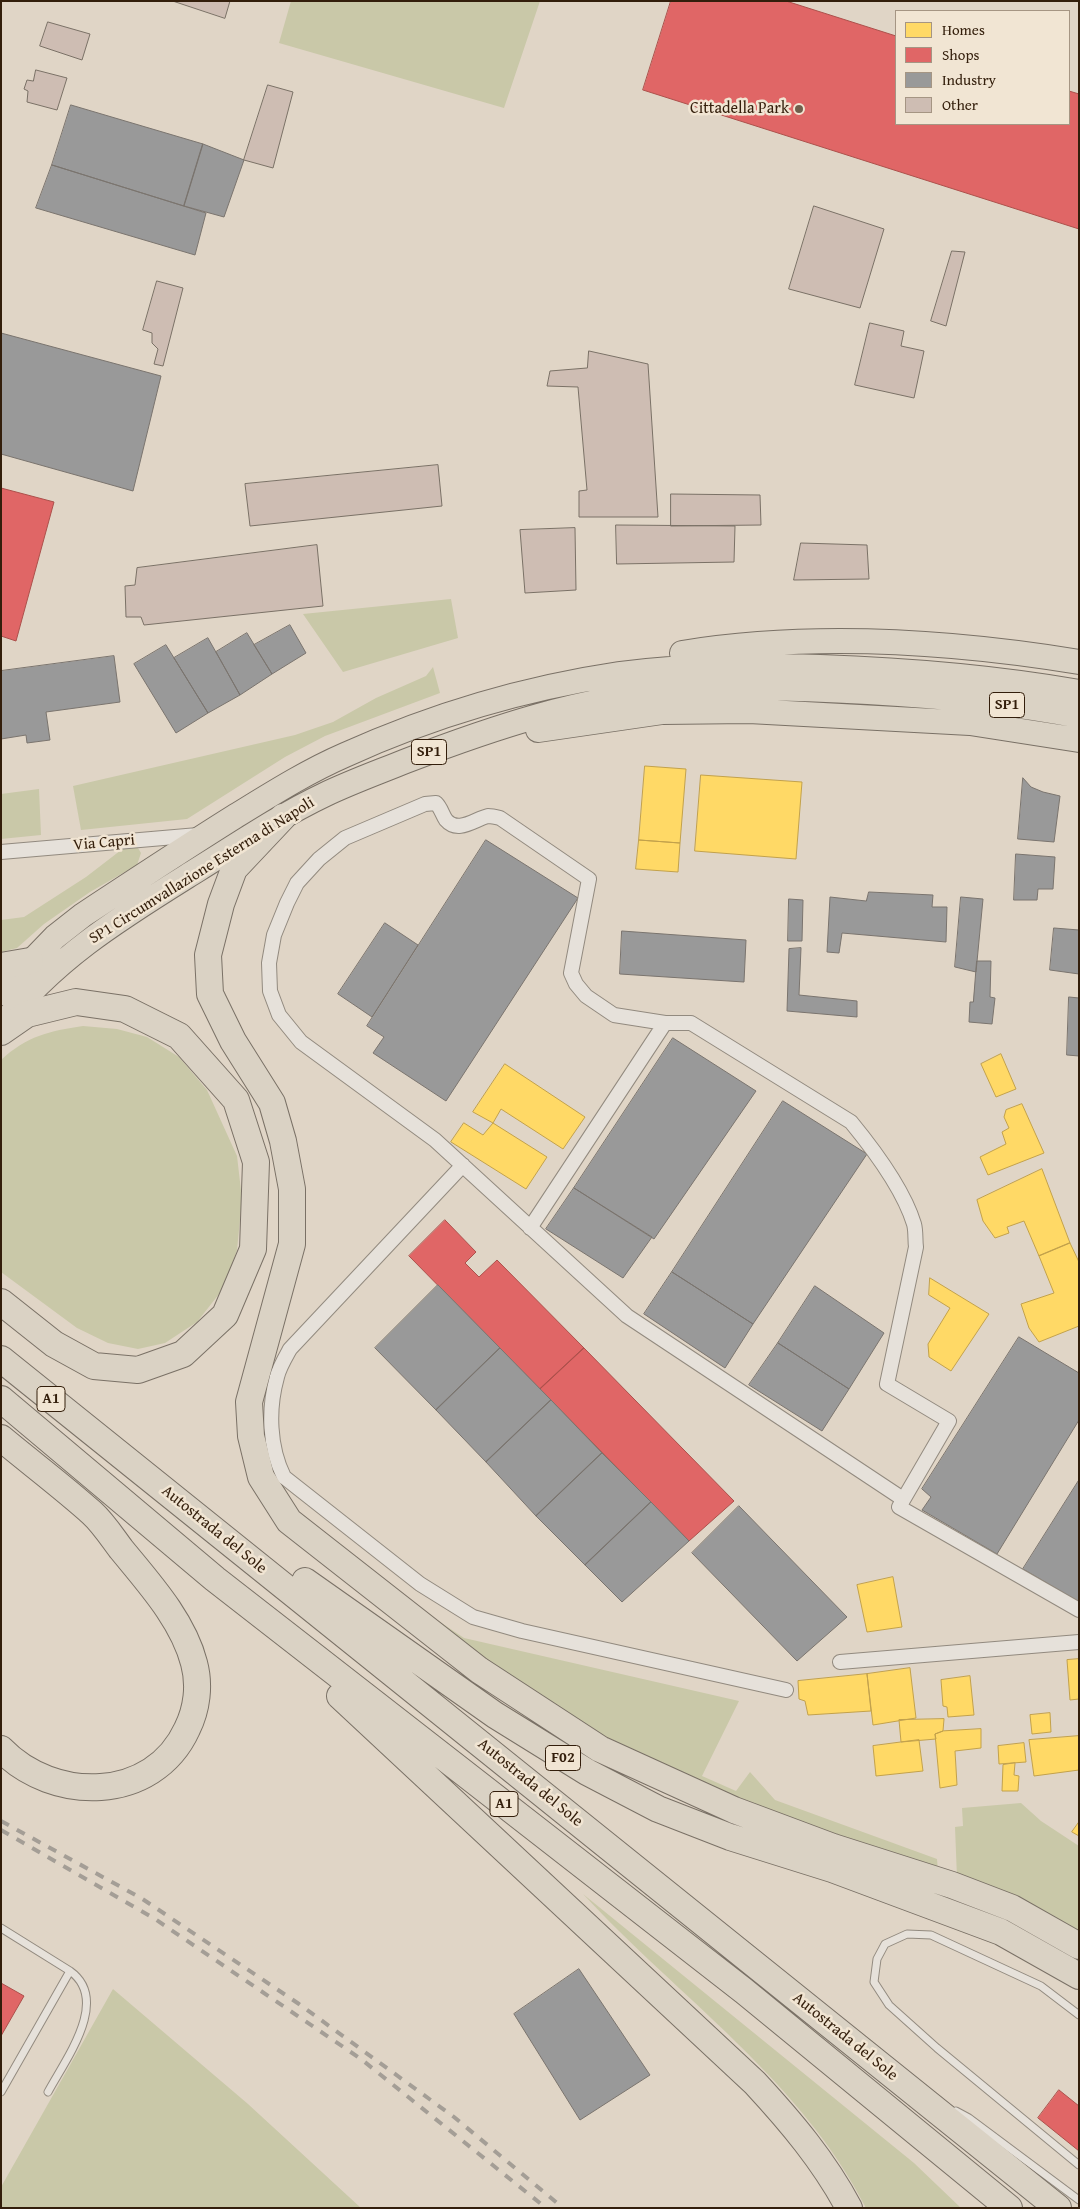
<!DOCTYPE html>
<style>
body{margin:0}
#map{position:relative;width:1080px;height:2209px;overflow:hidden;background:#e0d5c6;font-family:"Gentium Book Plus",serif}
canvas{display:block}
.frame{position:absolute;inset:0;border:2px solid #331e0b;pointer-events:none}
.legend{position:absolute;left:895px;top:10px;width:175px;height:115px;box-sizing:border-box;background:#f1e5d3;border:1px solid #a59583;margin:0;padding:6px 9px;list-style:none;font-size:15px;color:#331e0b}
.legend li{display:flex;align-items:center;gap:10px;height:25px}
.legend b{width:25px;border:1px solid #a59583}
</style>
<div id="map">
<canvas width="1080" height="2209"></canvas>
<div class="frame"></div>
<ul class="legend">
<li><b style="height:14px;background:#ffd966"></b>Homes</li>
<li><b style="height:14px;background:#e06666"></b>Shops</li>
<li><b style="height:14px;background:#999"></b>Industry</li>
<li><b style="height:14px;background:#cebdb3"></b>Other</li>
</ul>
</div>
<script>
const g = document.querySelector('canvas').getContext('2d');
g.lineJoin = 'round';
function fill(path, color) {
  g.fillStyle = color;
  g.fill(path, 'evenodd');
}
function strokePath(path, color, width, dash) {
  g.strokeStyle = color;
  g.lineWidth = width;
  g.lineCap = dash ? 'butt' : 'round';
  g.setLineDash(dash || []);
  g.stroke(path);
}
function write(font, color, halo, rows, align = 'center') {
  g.font = font + ' "Gentium Book Plus",serif';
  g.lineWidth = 5;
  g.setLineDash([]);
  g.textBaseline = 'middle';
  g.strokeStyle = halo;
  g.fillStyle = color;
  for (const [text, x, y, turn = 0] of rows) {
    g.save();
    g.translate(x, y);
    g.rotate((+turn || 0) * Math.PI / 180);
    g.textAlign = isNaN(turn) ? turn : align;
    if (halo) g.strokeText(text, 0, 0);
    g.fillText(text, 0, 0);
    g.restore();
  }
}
fill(new Path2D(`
 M291 1H540L504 108 279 43Z
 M451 599 458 638 343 672 303 614Z
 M433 667 440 693 325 736 285 757 187 819 81 830 73 786 295 735 333 722 376 698 426 676Z
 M39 789 41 835 1 839V794Z
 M133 845 138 848 141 853 137 865 90 892 44 924 17 948 1 952V920L24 917 86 877 125 847Z
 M83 1026 117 1029 147 1037 179 1057 207 1090 237 1156 242 1199 237 1250 223 1289 197 1322 165 1343 138 1349 108 1343 77 1328 1 1272V1060C27 1036 49 1031 83 1026Z
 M401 1596 464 1638 739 1701 702 1776 736 1791 750 1772 775 1800 937 1859 938 1871 793 1826 609 1743 561 1714Z
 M1021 1803 1041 1821 1079 1846V1934L957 1878 955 1827 963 1826 962 1808Z
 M583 1894 914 2163 961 2208H866C801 2080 678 1997 583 1894Z
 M113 1989 248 2104 361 2208H1V2187L5 2180Z`), '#c9c8a8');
const homes = new Path2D(`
 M645 766 686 769 680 843 639 840Z
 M701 775 802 782 796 859 695 851Z
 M639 840 680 843 678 872 636 869Z
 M1001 1054 1016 1089 996 1097 981 1064Z
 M505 1064 585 1117 563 1149 501 1109 493 1123 473 1112Z
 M1022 1104 1044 1153 988 1175 980 1157 1006 1144 1002 1132 1009 1128 1004 1117 1006 1110Z
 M464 1123 483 1135 493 1123 547 1157 526 1189 451 1142Z
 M1042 1169 1070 1243 1039 1256 1024 1221 1007 1227 1009 1233 995 1238 983 1221 977 1200Z
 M1070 1243 1079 1262V1326L1039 1342 1029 1328 1021 1304 1054 1293 1039 1256Z
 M930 1278 989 1314 951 1371 929 1357 928 1344 950 1308 929 1295Z
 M893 1577 902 1627 867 1632 857 1585Z
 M1079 1659V1699L1070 1700 1067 1660Z
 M910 1668 916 1718 873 1725 867 1674Z
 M867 1674 871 1711 808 1715 805 1701 799 1699 798 1681Z
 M970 1676 974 1715 948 1717 947 1707 943 1706 941 1680Z
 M1050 1713 1051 1732 1032 1734 1030 1715Z
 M944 1719 943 1731 935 1734 936 1739 901 1742 899 1720Z
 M981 1729V1748L955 1751 957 1785 940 1788 935 1734 943 1731Z
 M1079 1736V1770L1034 1776 1029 1740Z
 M919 1740 923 1771 876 1776 873 1746Z
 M1024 1743 1026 1762 999 1764 998 1746Z
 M1015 1763 1014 1775 1019 1776 1018 1791H1002L1003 1765Z
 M1079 1822V1836L1072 1832Z`);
fill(homes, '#ffd966');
strokePath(homes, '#c2a14b', 1);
const shops = new Path2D(`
 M671 1H786L896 36V124H1069V91L1079 94V229L643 90Z
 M1 488 54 502 16 641 1 636Z
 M445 1220 476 1252 465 1263 479 1277 497 1260 584 1348 540 1389 409 1256Z
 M584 1348 734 1501 689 1541 540 1389Z
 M1 1983 24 1996 1 2036Z
 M1059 2090 1079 2106V2151L1038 2118Z`);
fill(shops, '#e06666');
strokePath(shops, '#ac504b', 1);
const industry = new Path2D(`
 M71 105 203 144 184 206 52 165Z
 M203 144 244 160 224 217 184 206Z
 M52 165 206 213 195 255 36 208Z
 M1 333 161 376 133 491 1 454Z
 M290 625 306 653 272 674 254 645Z
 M247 633 272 674 240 695 216 652Z
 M208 638 240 695 208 713 174 658Z
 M166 645 208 713 176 733 134 664Z
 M114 656 120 702 46 712 50 740 27 743 26 735 1 739V671Z
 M1023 778 1031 787 1043 792 1060 796 1054 842 1018 839Z
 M486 840 578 898 446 1101 373 1053 384 1037 367 1026Z
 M1016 854 1055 857 1053 889H1038L1037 900H1014Z
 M869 892 933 895 932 907H947L946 942 842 933 839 953 827 952 830 897 866 901Z
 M961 897 983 899 976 972 955 967Z
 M789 899 803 900 802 941H788Z
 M385 923 418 945 372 1017 338 994Z
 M1054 928 1079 930V974L1050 970Z
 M622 931 746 940 744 982 620 974Z
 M801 948 799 995 857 1001V1017L787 1011 789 949Z
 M977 961H991L990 997 995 998 992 1024 969 1022 970 1002H973Z
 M1069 997 1079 998V1056L1067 1055Z
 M673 1038 756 1091 654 1239 574 1188Z
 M783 1101 867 1154 753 1324 672 1272Z
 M574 1188 652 1237 623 1278 546 1229Z
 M672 1272 753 1324 725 1368 644 1314Z
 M438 1285 500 1348 436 1410 375 1348Z
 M815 1286 884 1333 849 1389 778 1343Z
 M1019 1337 1079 1373V1420L997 1554 922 1510 931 1497 922 1489Z
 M778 1343 849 1389 822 1431 749 1385Z
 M500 1348 551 1400 486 1462 436 1410Z
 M551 1400 602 1453 536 1516 486 1462Z
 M602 1453 651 1502 585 1565 536 1516Z
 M1079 1480V1602L1023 1569Z
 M651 1502 689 1541 622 1602 585 1565Z
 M739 1506 847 1617 797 1661 692 1553Z
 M579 1969 650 2075 580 2120 514 2014Z`);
fill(industry, '#999');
strokePath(industry, '#7a746e', 1);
const building = new Path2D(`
 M173 1H230L225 18Z
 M48 22 90 34 82 60 40 46Z
 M36 70 67 78 57 110 27 102 28 91 24 89 27 80 33 81Z
 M268 85 293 92 273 168 244 160Z
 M814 206 884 229 860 308 789 289Z
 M952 251 965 252 946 326 931 321Z
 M157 281 183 288 163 366 154 364 158 349 152 343V333L143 330Z
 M870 323 904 331 901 346 924 351 914 398 855 385Z
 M589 351 648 364 658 517H579V491L587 490 578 387 547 386 550 371 587 368Z
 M438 465 442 506 250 526 245 484Z
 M671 494 760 495 761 525 671 526Z
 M616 525 735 526 734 562 617 564Z
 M575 528 576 590 525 593 520 530Z
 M801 543 867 545 869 579 794 580Z
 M317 545 323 606 144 625 141 617H126L125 586 135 585 137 568Z`);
fill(building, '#cebdb3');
strokePath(building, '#7a7166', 1);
const service = new Path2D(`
 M1 1928 70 1971 1 2092
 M1079 2015 1041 1986 931 1935 907 1934 885 1944 877 1959 874 1982 889 2005 937 2048 1079 2165
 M48 2092C65 2060 111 2000 70 1971
 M956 2111 969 2118 1079 2200`);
const minor = new Path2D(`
 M1 852 198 835
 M463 1165 290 1349C285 1358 279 1368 277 1377 268 1409 269 1447 284 1477L420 1584 473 1617 522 1631 786 1690
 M530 1228 665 1023
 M903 1499 627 1316 435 1140 301 1042 279 1015 270 991 269 963 274 935 287 903 297 883 319 859 345 838 425 804 436 803C441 808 442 814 446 820 458 834 475 819 488 816 491 816 496 817 500 818L589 879 571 973 576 984 586 996 614 1015 665 1023H691L851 1122C874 1150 903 1188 914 1224 916 1231 915 1240 916 1247L887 1384 949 1421 899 1507 1079 1610
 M840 1662 1079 1642`);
const trunk = new Path2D(`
 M682 653C812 632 950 641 1079 662
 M538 730 662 712 749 711 970 723 1079 740
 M1 993 55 937 83 915C133 882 183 849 234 817 270 795 306 772 345 755 431 716 525 688 619 674 686 665 753 665 820 667 907 670 993 677 1079 692
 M1 1027C53 958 125 915 197 870 239 844 280 816 324 795 351 782 379 772 406 761 492 728 581 698 673 691 739 686 803 688 868 692 939 696 1009 702 1079 716`);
const motorway = new Path2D(`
 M283 817 234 869 221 904 208 955 210 994 233 1041 272 1103 283 1141 292 1189V1244L249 1402 251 1436 261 1477 289 1521 479 1670 600 1749 734 1810 833 1847 952 1885 1012 1908 1079 1946
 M1 966 30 961
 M1 1032 27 1014 76 1002 125 1009 179 1036 236 1100 256 1162 253 1249 225 1315 183 1354 138 1370 94 1366 54 1344 1 1302
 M1 1359 1058 2208
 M1 1399 215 1579 744 1991 1009 2208
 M1 1438C31 1463 63 1487 92 1513 103 1523 112 1537 121 1549 148 1582 183 1620 194 1663 200 1685 197 1709 187 1729 153 1803 53 1803 1 1749
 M305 1581 495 1715 587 1772 658 1809 730 1837 832 1869 1001 1932 1079 1976
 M340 1696 755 2083C791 2122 824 2161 849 2208`);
strokePath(service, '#928a7f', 9);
strokePath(minor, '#928a7f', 16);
strokePath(trunk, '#7a7166', 26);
strokePath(motorway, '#7a7166', 28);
strokePath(service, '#e6e1da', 7);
strokePath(minor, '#e6e1da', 14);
strokePath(trunk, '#dad2c4', 24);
strokePath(motorway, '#dad2c4', 26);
strokePath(new Path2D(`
 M1 1821 141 1898 299 2004 454 2117 563 2208
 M1 1830 155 1919 361 2059 546 2208`), '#a49e96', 4, [9, 9]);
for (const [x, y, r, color] of [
 [799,109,5,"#705e4c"]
]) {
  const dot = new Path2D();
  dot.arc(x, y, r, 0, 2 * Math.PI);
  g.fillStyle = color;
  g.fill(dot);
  strokePath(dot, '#f1e5d3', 2);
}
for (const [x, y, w] of [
 [1007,705,35],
 [429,752,35],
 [51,1399,28],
 [563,1758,35],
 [504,1804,28]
]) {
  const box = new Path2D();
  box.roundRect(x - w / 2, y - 12.5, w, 25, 4);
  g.fillStyle = '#f1e5d3';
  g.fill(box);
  strokePath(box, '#331e0b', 1);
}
write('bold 15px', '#331e0b', null, [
 ["SP1",1007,705],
 ["SP1",429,752],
 ["A1",51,1399],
 ["F02",563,1758],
 ["A1",504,1804]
]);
write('16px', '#331e0b', '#f1e5d3', [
 ["Cittadella Park",789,109]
], 'right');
write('16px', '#331e0b', '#f1e5d3', [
 ["Via Capri",104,843,-5],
 ["SP1 Circumvallazione Esterna di Napoli",202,871,-32],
 ["Autostrada del Sole",214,1530,39],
 ["Autostrada del Sole",530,1783,39],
 ["Autostrada del Sole",845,2037,39]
]);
</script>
